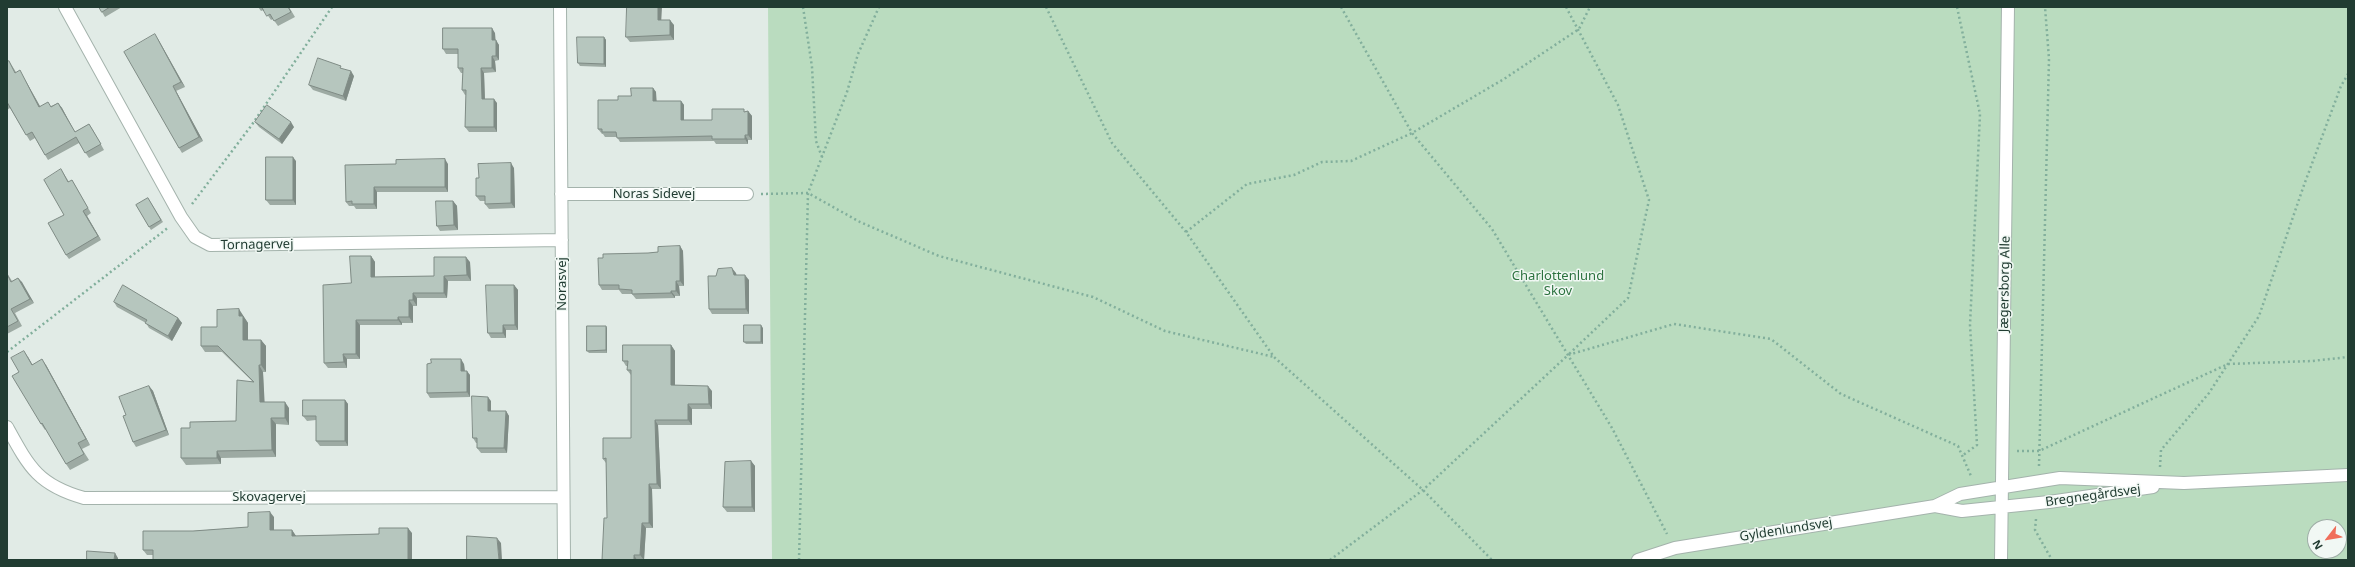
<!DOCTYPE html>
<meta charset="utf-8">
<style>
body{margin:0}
#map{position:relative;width:2355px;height:567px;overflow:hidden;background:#e1ebe6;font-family:"Noto Sans",sans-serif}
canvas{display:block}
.frame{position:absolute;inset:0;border:8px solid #213c32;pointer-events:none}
.north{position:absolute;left:2307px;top:519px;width:40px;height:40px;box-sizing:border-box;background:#f1f8f4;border:1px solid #9eada6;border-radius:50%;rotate:239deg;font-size:11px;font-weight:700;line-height:16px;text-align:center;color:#213c32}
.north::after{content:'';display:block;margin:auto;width:14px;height:18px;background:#f06e5a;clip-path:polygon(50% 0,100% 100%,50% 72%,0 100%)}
</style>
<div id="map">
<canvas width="2355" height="567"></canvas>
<div class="frame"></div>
<div class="north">N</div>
</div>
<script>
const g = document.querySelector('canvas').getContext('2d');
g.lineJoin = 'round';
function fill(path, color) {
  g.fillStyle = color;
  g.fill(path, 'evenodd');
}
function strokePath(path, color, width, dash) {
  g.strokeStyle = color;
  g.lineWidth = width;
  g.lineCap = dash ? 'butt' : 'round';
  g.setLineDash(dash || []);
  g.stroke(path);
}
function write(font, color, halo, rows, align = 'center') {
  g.font = font + ' "Noto Sans",sans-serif';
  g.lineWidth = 3;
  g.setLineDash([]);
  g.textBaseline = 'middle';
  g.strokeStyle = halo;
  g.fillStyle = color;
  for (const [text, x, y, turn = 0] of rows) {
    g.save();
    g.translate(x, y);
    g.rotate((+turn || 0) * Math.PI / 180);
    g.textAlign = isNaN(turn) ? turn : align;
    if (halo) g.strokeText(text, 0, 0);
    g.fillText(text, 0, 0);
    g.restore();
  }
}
fill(new Path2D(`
 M768 7H2348V560H772ZM2315 527H2339V551H2315Z`), '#badcbf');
const minor = new Path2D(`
 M65 7 181 217 195 237 210 245 562 240
 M560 7 564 560
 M561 194H747
 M7 427C29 467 38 485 84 498L563 497`);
const tertiary = new Path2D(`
 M1935 506 1962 511 2049 502 2153 487
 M1638 560 1675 548 1935 506 1960 494 2060 478 2184 483 2348 475
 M2001 560 2008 7`);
strokePath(minor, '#a4b3ac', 14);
strokePath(tertiary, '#a4b3ac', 14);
strokePath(new Path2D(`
 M803 7 812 67 816 141 822 157
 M1046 7 1112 143 1186 232 1274 357 1423 490 1492 560
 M1341 7 1412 133 1492 229 1612 428 1667 534
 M1566 7 1618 105 1649 200 1628 298 1568 355
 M1957 7 1980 114 1970 325 1977 445 1962 456
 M761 194 808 193 860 222 939 256 1093 297 1165 331 1274 357
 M192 204 251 126 332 7
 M1186 232 1247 184 1294 175 1322 162 1351 161 1412 133 1504 79 1579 29 1590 7
 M7 352 169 227
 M2017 451H2039L2228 364 2312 361 2348 357
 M2039 466 2049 59 2045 7
 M2160 467 2161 450 2209 393 2259 316 2304 185 2341 86 2348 74
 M2036 519 2035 530 2052 560
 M799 560 808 193 847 92 858 54 879 7
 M1330 560 1423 490 1568 355 1674 324 1771 339 1841 394 1958 446 1971 476`), '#82af9c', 2.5, [2, 3]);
strokePath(minor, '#fff', 12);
strokePath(tertiary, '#fff', 12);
fill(new Path2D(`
 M99 7H122L105 17Z
 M258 7H289L295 17 278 26 273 19 271 20 264 10 261 11Z
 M661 20 674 25V40L630 42 626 37Z
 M495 33V40L499 45V60L495 61 496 72 484 73 485 99 497 103V132H469L465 127 466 95H465L462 90 463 73H461L458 68V54H446L443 49Z
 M604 37 606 40V67L580 66 578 63Z
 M158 39 185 87 176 91 203 141 182 153 179 148Z
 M9 61 16 72 23 76 40 106H51L58 103 62 108 75 132 89 124 93 130 104 150 89 158 79 143 48 160 45 155 35 138 30 141 10 108 7 110V62Z
 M354 76 346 101 313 90 309 85Z
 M653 88 656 92V101H681L684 105V120H712L748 111 752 116V140H748V144H716L714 141 620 142 617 137H605L603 134H602L598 129 618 100 631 96Z
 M255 122 294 127 282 144 259 127Z
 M296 161V205H270L266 200Z
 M448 164V192H377V209H356L354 206H349L346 202 345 165Z
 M514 168 515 208 489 209 485 204V201H480L476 196 479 178Z
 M61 169 69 182 72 180 75 185 91 213 87 216 101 240 69 259 66 255Z
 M148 198 163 222 151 230 136 205Z
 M453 201 457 206 458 230 440 231 437 226Z
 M680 246 683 251 684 286H679L680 296H675V298L636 299 632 294H622L619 290H602L599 285 603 258 658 252Z
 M371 256 375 262V277L434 276 470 262 471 281H448L447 298H417V306H413V323H402V325H360V359H347V368H328L324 363 351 283Z
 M7 273 12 281 18 278 34 303 15 313 22 326 7 334Z
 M736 273V275L749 280V314H712L709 309 716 276Z
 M514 285 518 290V330H506V338H491L488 333Z
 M114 302 178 318 182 323 172 341 149 328 146 323 117 307Z
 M243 315V316L248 323V340H261L266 346V372H263L264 402 289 408V425L276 424V457L221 458V464L186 465 181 458 190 428 236 421 252 381 222 352H205L201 346 217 327Z
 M606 326 607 328V353H589L587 351Z
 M763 328V344H746L744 342Z
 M671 345 675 351V385L712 391V409H692V425H658L661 489H652L653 528H646L644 560H602L607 518 606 463 603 459 631 438V375L627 370 628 366H626L623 361Z
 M28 357 32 364 46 365 90 445 82 449 89 460 70 470 66 464 46 429 45 430 41 424 19 372Z
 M464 364 465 371 470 375V397L430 398 427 393Z
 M149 386 153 391 169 435 136 447 133 442 126 415Z
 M345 400 348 404V446H320L316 441V420L307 421 303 416Z
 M491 401V411H506L509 416 507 453H481L477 448V443H476L473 438Z
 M751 461 755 466V512H727L723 507Z
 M274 517V530H292L296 536 412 533V560H153V555H147L143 550 193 531 248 527Z`), '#9daaa3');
fill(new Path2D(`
 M658 7H662L661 25 658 20Z
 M670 20 674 25V40L670 35Z
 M492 28 495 33 496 45 492 40Z
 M155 34 158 39 185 87 181 82Z
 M604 37 606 40V67L604 64Z
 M496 40 499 45V60L496 56Z
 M492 56 495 61 496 72 492 68Z
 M481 68 484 73 485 103 482 99Z
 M20 70 23 76 43 112 39 107Z
 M351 71 354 76 346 101 343 96Z
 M173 86 176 91 203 141 199 137Z
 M653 88 656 92 657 106 653 101Z
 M494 99 497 103V132L494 127Z
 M681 101 684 105V125L681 120Z
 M58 103 62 108 78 138 75 132Z
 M748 111 752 116V140L748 135Z
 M291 122 294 127 282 144 279 139Z
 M745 135 748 140V144L745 139Z
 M293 157 296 161V205L293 200Z
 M445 159 448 164V192L445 187Z
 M511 163 514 168 515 208 511 203Z
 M374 187 377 192V209L374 204Z
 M453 201 457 206 458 230 454 225Z
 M83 211 87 216 101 240 98 236Z
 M680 246 683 251 684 286 680 281Z
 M371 256 375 262V283L371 277Z
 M466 257 470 262 471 281 467 275Z
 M732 268 736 273 738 280 734 275Z
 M745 275 749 280V314L746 309Z
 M444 276 448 281 447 298 444 293Z
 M18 278 22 282 34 303 30 299Z
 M676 281 679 286 680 296 676 291Z
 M514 285 518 290V330L515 325Z
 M671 291 675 296V298L671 293Z
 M413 293 417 298V306L413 300Z
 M409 300 413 306V323L409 317Z
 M239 309 248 323V346L243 340 239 316Z
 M398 317 402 323V325L398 320Z
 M178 318 182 323 172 341 168 336Z
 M356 320 360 325V359L356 354Z
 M503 325 506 330V338L503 333Z
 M761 325 763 328V344L761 342Z
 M606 326 607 328V353L606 350Z
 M261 340 266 346V372L261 365Z
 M671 345 675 351V390L671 385Z
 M24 351 28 357 36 371 32 365Z
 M343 354 347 359V368L344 362Z
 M42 359 46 365 90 445 86 439Z
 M461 359 464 364 465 375 461 371Z
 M259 365 263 372 265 409 260 402Z
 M467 371 470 375V397L467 392Z
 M149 386 153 391 169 435 166 430Z
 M708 386 712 391V409L709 404Z
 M488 397 491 401V416L488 411Z
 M345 400 348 404V446L345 441Z
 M285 402 289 408V425L285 418Z
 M688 404 692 409V425L688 420Z
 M506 411 509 416 507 453 504 448Z
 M271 418 276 424V457L272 450Z
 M655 420 658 425 661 489 657 484Z
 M217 451 221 458V464L217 458Z
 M751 461 755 466V512L752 507Z
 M649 484 652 489 653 528 649 523Z
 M270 512 274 517V536L270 530Z
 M642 523 646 528 644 560 640 555Z
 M408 528 412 533V560H408Z
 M292 530 296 536H292Z
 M497 538 501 543 502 560H499Z
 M115 553 118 558V560H114Z
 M634 555 637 560H634Z`), '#7f8b85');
const building = new Path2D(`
 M99 7H110L102 12Z
 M262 7H288L291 12 274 21 270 14 267 16Z
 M627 7H658V20H670V35L626 37Z
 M443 28H492V40H496V56H492V68H481L482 99H494V127H465L466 90H462L463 68H458V49H443Z
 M155 34 181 82 173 86 199 137 179 148 124 52Z
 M577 37H604V64L578 63Z
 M318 58 341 66 340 68 351 71 343 96 309 85Z
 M9 61 15 73 20 70 39 107 48 102 51 107 58 103 75 132 89 124 101 144 85 153 76 137 45 155 32 132 26 135 7 102V62Z
 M631 88H653V101H681V120H712V109H744V112L748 111V135H745V139H712V136L617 138 616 132H602V129H598V100H618V96H631Z
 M267 105 291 122 279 139 255 122Z
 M266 157H293V200H266Z
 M445 159V187H374V204H352V201L346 202 345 165 396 164V160Z
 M511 163V203L485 204V196H476V178H479L478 164Z
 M61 169 68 182 72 180 88 208 83 211 98 236 66 255 48 223 64 215 44 180Z
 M148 198 161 220 149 227 136 205Z
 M436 201H453L454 225 437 226Z
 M680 246V281H676V291H671V293L632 294V290L619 289V285H599L598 258H603V254L648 253 658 252V247Z
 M350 256H371V277L434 276V257H466L467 275 444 276V293H413V300H409V317H398V320H356V354H343L344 362 324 363 323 285 351 283Z
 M732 268 734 275H745L746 309H709L708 276H716L718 269Z
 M7 274 11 282 18 278 30 299 11 309 18 321 7 327Z
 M123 285 178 318 168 336 145 323 147 320 114 302Z
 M486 285H514L515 325H503V333H488Z
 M239 309V316H243V340H261V365H259L260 402H285V418H271L272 450 217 451V458H181V428H190V422L236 421 237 380 254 382 218 346H201V327H217V310Z
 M744 325H761V342H744Z
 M587 326H606V350L587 351Z
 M623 345H671V385L708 386 709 404H688V420H655L657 484H649V523H642L640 555H634V560H602L604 518H607L606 458 603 459V438H631V370H627L628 361H623Z
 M24 351 32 365 42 359 86 439 78 443 84 454 66 464 42 423 41 424 12 376 19 372 11 358Z
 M431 359H461V371H467V392L427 393V364L431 363Z
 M149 386 166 430 133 442 123 416 126 415 119 397Z
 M472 396 488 397V411H506L504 448H477V438H473Z
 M303 400H345V441H316V416H303Z
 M751 461 752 507H723L725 462Z
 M270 512V530H292V536L379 534V528H408V560H153V550H143V531H193L248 527V513Z
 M467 536 497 538 499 560H467Z
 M87 551 115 553 114 560H87Z`);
fill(building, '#b6c6be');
strokePath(building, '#7f8b85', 1);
write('13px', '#213c32', '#f1f8f4', [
 ["Noras Sidevej",654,194],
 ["Tornagervej",257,245,-1],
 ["Norasvej",562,284,-90],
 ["Jægersborg Alle",2005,284,-89],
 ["Bregnegårdsvej",2093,496,-8],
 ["Skovagervej",269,497],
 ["Gyldenlundsvej",1786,530,-9]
]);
write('13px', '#2c723f', '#f1f8f4', [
 ["Charlottenlund",1558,276],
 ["Skov",1558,291]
]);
</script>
